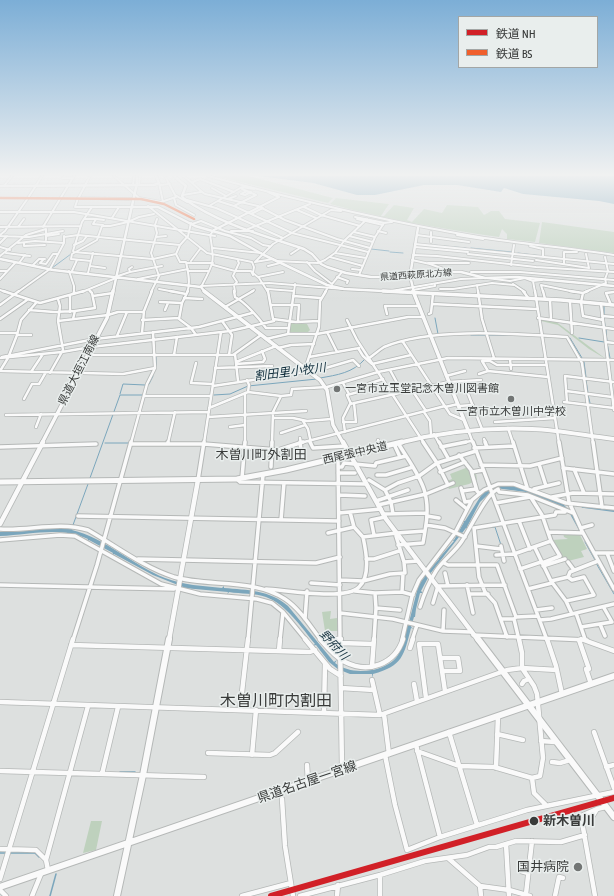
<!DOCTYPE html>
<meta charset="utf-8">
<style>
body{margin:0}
#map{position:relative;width:614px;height:896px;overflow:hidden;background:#dde0df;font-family:"Asap Condensed","Noto Sans JP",sans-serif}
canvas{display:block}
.legend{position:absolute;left:458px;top:16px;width:140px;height:52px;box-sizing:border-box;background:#e9eeed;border:1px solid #a3a6a5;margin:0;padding:5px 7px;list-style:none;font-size:12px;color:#393b3a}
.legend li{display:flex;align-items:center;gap:8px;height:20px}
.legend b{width:20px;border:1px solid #a3a6a5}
</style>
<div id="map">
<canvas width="614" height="896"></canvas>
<ul class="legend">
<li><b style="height:5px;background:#d12027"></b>鉄道 NH</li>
<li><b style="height:5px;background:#f05f2c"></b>鉄道 BS</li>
</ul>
</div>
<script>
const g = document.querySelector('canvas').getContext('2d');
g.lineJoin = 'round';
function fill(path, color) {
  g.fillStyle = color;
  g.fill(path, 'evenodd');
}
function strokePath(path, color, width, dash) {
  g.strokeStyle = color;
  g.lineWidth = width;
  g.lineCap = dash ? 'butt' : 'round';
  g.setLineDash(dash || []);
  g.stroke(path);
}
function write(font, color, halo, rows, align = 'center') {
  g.font = font + ' "Asap Condensed","Noto Sans JP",sans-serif';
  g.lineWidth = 3;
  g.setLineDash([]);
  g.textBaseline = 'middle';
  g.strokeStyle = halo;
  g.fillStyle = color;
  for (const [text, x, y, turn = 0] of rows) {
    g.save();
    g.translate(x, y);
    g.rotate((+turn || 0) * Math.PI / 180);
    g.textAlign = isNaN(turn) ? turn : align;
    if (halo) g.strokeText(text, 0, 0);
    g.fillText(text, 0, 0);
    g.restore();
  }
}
fill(new Path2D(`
 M215 176H249L333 198 328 203Z
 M336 198 389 204 381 216H384L394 205 414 208 407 220 412 222 424 209 442 213 447 205 478 207 484 215 491 211H499L505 219 540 223 535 242 507 239V234L502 229 499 237C442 229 385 219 330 204Z
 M542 222 614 232V253L539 243Z
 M540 319 555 321 606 359 589 349 558 325 541 321Z
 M290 323 307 324 310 330 306 334H288Z
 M471 466 476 473 477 480 469 484 449 489 446 484 447 481 452 479 450 474Z
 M563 533H579L587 549 581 551 584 557 544 567 542 563 559 556 551 540 568 539 564 537Z
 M331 611 330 619 337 618 338 631H325L322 612Z
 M91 821H102L96 850 83 853Z`), '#bed1bd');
fill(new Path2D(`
 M258 176H614V204L599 201 523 194 504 188 501 192 457 185H424L375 195H357L313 183Z
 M498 485 521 487 552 499 584 505V507L564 505 571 512 586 543 570 514 560 506 526 492 495 488 480 502 467 527 469 529 466 528 430 574 421 591 423 593H420L416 609 415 617H414L411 627 414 629 411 628C404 655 403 666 373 674V678L372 674H350L340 670 337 673 339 670 329 662 316 645 312 646 315 644C301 627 287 605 266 597 255 593 241 594 229 592L227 595 228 592 184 588 182 590 183 587 153 575 114 554 112 556 113 553 89 540 87 542 88 539C60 526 30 535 0 536V532C23 533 47 527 70 529L73 524 75 525 72 530C105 538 133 565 165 578 183 585 203 586 222 588L224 586V588C247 590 270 590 288 606L334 662 337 660 335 663C346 671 358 672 372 670L371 667 373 670C400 663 401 652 407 627L405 626H408L418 587 417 586H418L429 570 439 559 437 556 439 558 454 541 451 539 454 540 464 522 463 521H465L482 494 485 490Z`), '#7ba6bc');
strokePath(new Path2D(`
 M210 196 216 198
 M166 205 169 207
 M417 240 418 236
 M433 245 466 248
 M471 248 512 252
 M371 249 389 251
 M390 252 403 253
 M518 253 542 256
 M52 268 71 254
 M604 305V315
 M435 318 438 334
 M604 318 605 326
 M606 329 607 342
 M471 335H486
 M489 335H516
 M570 338 582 358
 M579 338 604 342
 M607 343 610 358
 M156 356V367
 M584 362 586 377
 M320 378C337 375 353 373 365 359
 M586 380 588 393
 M149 384 153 376
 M120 394 123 384 145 385
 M185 395H210
 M214 395 230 394 248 386 317 379
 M588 395 590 403
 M105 443H129
 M90 478 120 395H142
 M73 525 88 484
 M483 528 495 527 501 545
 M585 542 595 560
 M596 563 614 594`), '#7ba6bc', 1);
strokePath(new Path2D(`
 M120 772H135
 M0 853H5
 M10 853H35L39 857
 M50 896 56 874`), '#7ba6bc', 1.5);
fill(new Path2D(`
 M582 504H584L614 508V512L584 508H582L581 506Z`), '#7ba6bc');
const streetFar3 = new Path2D(`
 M65 176 63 178H72
 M114 176 139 198 161 202 176 197
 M165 176 175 195 187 202
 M183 176C193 182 197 189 205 194L258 206 285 220 337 239 370 248
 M208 176C297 200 388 222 479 237 524 244 569 248 614 255
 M193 182 200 179 234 192
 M159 183 163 202
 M133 185 134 176
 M139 185 140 176
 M160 185 170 184
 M4 186 12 176
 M212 188 226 196
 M247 191 241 194 245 195 251 192
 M268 192 279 197
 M183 195 201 192
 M79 197 90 176
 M28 198 42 176
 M174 198 176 205 194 215
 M228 199 236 196
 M187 200 216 208 283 238
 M218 201 234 206 292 233 368 252
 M148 206 207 253 252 262 254 267 253 273 259 278 268 292
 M209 206 242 187 254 189
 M234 206 256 195 242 189
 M132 207H75L78 198 133 199
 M304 207 321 215 360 226
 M297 210 316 218
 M0 212H74L215 236
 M251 214 263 208
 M355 217 385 223
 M112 218 119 207
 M84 219H96L93 224 103 225
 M96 219 104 220
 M357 219 383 225
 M130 221 139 217 154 214
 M228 223 279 197
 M192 224 201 221 225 231 251 238 263 245 269 246
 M0 227 81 226
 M18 227 24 219
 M43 227 74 176
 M248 229 310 204
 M231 231H253
 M378 231 386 233
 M354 232 375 237
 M431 232V242
 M0 235 5 231 28 198
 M417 235 469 242
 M457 235 483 239
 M0 236 29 237 63 231
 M46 236 59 234
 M349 236 373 242
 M64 237 78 235 180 245
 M156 237 166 236
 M0 243 7 236
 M18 243 35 241 64 243
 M24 243V246L45 245
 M415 244 614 264
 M74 245 83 241 87 236
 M530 246 543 249V256
 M0 247 10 250
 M415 247 468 252
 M213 248 261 253
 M74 252 153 259 176 254
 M74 252 73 251 82 222 92 207
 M6 253 30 256
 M335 253 366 258
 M291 254 300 248
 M468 254 533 261
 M586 254 589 268
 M413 255 437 256 536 267 614 272
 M0 256 26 235 46 229V240
 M330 257 363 266
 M44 259 40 263 46 264 53 254H58
 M412 260 430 264 449 271
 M536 260 589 268
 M91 261 71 259 72 254 97 240 102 226H110L128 222
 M191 261 200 249
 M276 261 318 263 325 260 335 253 344 241 367 219
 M255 262 273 244 331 210 341 211
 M255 262 273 259
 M307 262 315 271 332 284
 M19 263 25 255
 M186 263H213
 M428 263H469
 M564 264V252H577
 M33 265 39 259H45
 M213 265 235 271H251L253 275
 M511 265 514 245
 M90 266 105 268
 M268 266 280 263
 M132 267 129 269 130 272 162 266
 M352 269 361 270
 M0 271H7
 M69 271 74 286V292
 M72 271 77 260
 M189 271H209
 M471 272H520L614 280
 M88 273 93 253
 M359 275 375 237 384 223 392 222
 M118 276 130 272
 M258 277 283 272
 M337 277 348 281 347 283
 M487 278 510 281 525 278
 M525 278 533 281 542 280
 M0 279 15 263
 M138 279 188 269
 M533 281 535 292
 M332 284 342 272
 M513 284 525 292
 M477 285 478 292
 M201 286 269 283 344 289
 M201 287C214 263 215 262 210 235L214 230
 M159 289 175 292
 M267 289 294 291
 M440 289H453L492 283 514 285
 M0 290 6 292
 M89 290 91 292
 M413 290 435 286V284
 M391 291 461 279 484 278
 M18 292 50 269 64 243V236
 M82 292 116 278
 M151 292 159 276 151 253 157 233 155 225 157 219
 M187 292C191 284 188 271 186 262H180L176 254 180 245 188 236 191 223
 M235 292 234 285 237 282 233 276 239 263 238 261
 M251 292 254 290
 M294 292 295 284
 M325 292 327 289
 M543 292 541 285 575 292
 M585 292 606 283 605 279 608 271 605 257`);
const streetFar2 = new Path2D(`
 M3 291 40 303 84 291
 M170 291 186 294
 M188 291 182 303 179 319 191 328 196 335
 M234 291 235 297C245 302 259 318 266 328H289
 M268 291 273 319 296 322 319 321
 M478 291 482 319 494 358
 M523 291 529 299
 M535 291 559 443
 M543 291 545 299
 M570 291 583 293
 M588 291 583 293 581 302 583 316 603 320
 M93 296 113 293
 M293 296 321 298
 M184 298 202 299
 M550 300 551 319
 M160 302 182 303
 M570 302 572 333
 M432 304 536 309
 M601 304 614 410
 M0 305 19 291
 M271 305H299L298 321
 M611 305 606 293 614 292
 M225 307 253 291
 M29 310 54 312 75 311 73 319
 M165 310 168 303
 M75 311 95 308 92 293 90 291
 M70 312V295L74 293V291
 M387 314 385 306H419
 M429 314 431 313 433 294
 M602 316 614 317
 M538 318 614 329
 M0 319 27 300
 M142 320 179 318
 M347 320 357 340 424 443
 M58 321 108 315 118 312H144
 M222 321 232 335 229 355
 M327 332 337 352
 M0 333H17
 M142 333 144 311 152 291
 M288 334 294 291
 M31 335H17L21 320 36 303
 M117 336 127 312
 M266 339 288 334H317L408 317H424
 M403 342 450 414 464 420
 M606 342 614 343
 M278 348 291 345 314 344
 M358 348 363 356 372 364 411 355
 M235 354 238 381
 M87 355H233L261 335
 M174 355 177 337
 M2 357 95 339 199 327 252 313
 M309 357 359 348
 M0 358 62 352 91 347 230 331 274 321
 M369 358C374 355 379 350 384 347 431 327 516 334 567 337L582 363 593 443
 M510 359 511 369
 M236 362 276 346
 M196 363 191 383 213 384
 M236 364 263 362 265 359 262 351
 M215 368 272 366
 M305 369 319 327 320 301 326 291
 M390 370 402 392
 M0 371 8 358 17 335
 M1 371 123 374 155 368
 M488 371 482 361H490L497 365H546
 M31 372 43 354
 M50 373 63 350 58 321 60 306 58 299
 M479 374 488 371 548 377
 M446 376 465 371
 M247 380 249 385 248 392
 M463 381 482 429
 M343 383 349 394
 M213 386 319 370 353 360 359 366
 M412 390 426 411
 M566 391 612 397
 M144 396H211
 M24 399 32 384H39L46 372
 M564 402 614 408
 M567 402 565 376 614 382
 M351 404 347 395 362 391 368 384 383 379
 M459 406 473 405
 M445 407 458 404
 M209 408 248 392 281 396 291 395 292 389 327 387 378 372 448 358 614 360
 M424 412 430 421 431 435
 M6 415 209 412
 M208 417 306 411
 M273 418H293L307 421 331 419
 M303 421 308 429 311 443
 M343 422H356L354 403
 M495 422 555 418
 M36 427 41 414
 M230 427 245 425
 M508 428 513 443
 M468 430 473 443
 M345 432 343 418 350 404 449 382 481 380
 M281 433 305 425
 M434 434 439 443
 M300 438 301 443
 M484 439 486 443
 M131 443 147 384 155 368 153 332
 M168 443 175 412
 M204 443 221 332
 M245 443V393
 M272 443 273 412 281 396
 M300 443 445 406
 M378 443V440
 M461 443 471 441`);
const streetFar1 = new Path2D(`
 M300 442 302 458
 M310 442 313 448 345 446
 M423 442 437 463 448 485
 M439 442 448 458
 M473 442 547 640
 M485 442 487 447
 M513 442 527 487
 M559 442 569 502 582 531 614 589
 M593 442 602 507
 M132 444H204L278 450 303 442
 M168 444V442
 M394 444 400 457
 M0 447 96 444
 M441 447 466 442
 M377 448 378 442
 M474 448 514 446
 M459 455 471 470 477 491 479 493
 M338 457 340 640
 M539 464 546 486
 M481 465 530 466 562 458
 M271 467 272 442
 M338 467H342L344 463 375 466 376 463 406 456
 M563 468 614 474
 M574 469 584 493
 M440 472 465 462
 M472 472 483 470
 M338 473H355
 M377 475H386L413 467
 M242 478 245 442
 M237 479 240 482 366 484
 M198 480 204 442
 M369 480 385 490 398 483 419 476 437 463 476 451
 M461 488 465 502 471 501
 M534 489 559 483
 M385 490 391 502 393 514
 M462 491 476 489
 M339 495 365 496
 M552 497 573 493 614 494
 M456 500 467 509
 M376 501 408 490
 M496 503 530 497
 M378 505 426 494 453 483
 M350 512 354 527 363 537
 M339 513 381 509
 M383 514 427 513
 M78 516 339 521
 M427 516 439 518
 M281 520 284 483
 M519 521 530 549
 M426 525 445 528 465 537
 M474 528 479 577 485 592 495 603 507 637
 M474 528 555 515 556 512H565
 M581 528 592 525
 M0 529C30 531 58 521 88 530 116 546 143 567 174 577 209 587 253 578 285 599 300 609 310 626 321 640
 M548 532 583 533
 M328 533 354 527
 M374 535 371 520 385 517
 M0 540 60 535 75 536 161 584 200 594 257 599 272 603 283 612 306 640
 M398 545 423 543 425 531
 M476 546 501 549
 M501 546 504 561
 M535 548 551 581 566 601 572 614
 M594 553H614
 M607 553 614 571
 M496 555 514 554 551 541 542 515 530 496
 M138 559 316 563 340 557
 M366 559H374L399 551
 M404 562 418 561
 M568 562 574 570
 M444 563 448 565H497L516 617
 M542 563 560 556 551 541
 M543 566 565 559
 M520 569 541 562
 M445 573 448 586
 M340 580 363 581 390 574 405 573 404 562 396 536 397 533 425 531C433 490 418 476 398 443
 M551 581 568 577 570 572 598 561
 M311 583 340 585
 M0 585 174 589
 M467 585 473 613
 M266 589C286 590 346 601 359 587 371 576 366 551 363 537L397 533
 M528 589 552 583
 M355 591 375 593 376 608 374 640
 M402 592 413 595
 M375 593 402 592 403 574
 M469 594H488
 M566 601 594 595 584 577 572 580 568 577
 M433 603 438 586 505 585
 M420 607C424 594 429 582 436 571 443 560 455 552 462 541 470 529 486 494 498 489L499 492 528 495 573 513
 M376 608 400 610
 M536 610 552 608
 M340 613 393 619 443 631 471 632
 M576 613 585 639
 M305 619 307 591
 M502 619H514
 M540 620 551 619 614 604
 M600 624 605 636
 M581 627 612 622 604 608
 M443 631 444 610
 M473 635 587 640
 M321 639H341
 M73 640 97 565 131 442
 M248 640 263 475
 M280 640 283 612
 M402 640 412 596 419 580 455 533 472 500 484 490 498 484H514L566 503 614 508
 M412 640 417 625
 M519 640 514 619 516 617 538 616`);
const street = new Path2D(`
 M305 639 330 669 341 676
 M320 639C327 647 335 657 345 662 369 674 395 664 403 639
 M321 639H341
 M340 639 342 769
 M547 639 556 666 562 694
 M581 639 614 651
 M579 640 589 669H586L591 684
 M341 643 373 644
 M71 645 310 652 315 650
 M410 648 413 639
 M279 651 280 639
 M440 658H458L460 671H443
 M372 666 374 639
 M372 680 380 715
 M414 684 417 701
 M522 684 524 681 529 679
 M341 688 374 690
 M426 698 419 644H438L445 691
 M0 702 380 715 507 670 522 668 557 670
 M240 710 248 639
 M324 713 325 663
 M384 714 389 754
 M449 732 477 825
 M594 732 614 788
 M497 734 523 740
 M541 741 555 742
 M416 745 440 837
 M417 751 459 766 494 767 532 778 540 776 543 758 537 694 534 686 522 668V653L519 639
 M208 753 270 755 275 753 298 732
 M252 755 256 710
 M385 755 395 805 407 850 440 837 527 810 614 792
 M552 762 560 763 570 760
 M307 765 308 781
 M606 767 614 765
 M496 768 498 716
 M0 771 204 777
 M102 774 118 707
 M532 778 534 793 546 805
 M282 799 285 846 293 896
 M582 822 581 816 597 809
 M506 844 509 896
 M0 849 36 850 46 860
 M448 858 480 886 481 896
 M48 870 46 860 88 706
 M521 871 528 873
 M380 875V896
 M0 879 73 639
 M480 886 509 890 530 896
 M0 890 6 896
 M526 894 532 841
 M32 896 41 874
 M242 896 291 883
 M300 896 380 875 425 861 467 855 489 847H496L516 841 561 842 585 835
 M337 896 338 885
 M555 896 559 877 563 878
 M595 896 582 822 592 817 597 809 606 807`);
const secondaryFar3 = new Path2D(`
 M174 176 186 186 182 196 183 198C219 224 263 235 304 249L312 254 321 264 327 267 346 273 371 277H396L441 272H461L485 278 517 277 614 286
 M0 186 154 185 159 183 156 176
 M132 207H158L195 226 230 236 264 255 327 285 344 289 403 292
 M214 230 228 223
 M0 259 53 270 201 287 205 292
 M113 292 137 183V176
 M414 292 410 276 418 228`);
const secondaryFar2 = new Path2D(`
 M204 291 320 380 327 390 333 425 343 443
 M383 291 561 300 614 305
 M413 291 468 430
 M42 443 107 318 113 291`);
const secondaryFar1 = new Path2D(`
 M343 442 386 519 478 640
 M0 524 43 442
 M169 640 198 480`);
const secondary = new Path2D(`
 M478 639 614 817
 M0 887 614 676
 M117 896 143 775 169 639`);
const primaryFar1 = new Path2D(`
 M398 443C442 432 486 427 532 429 559 430 587 436 614 439`);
const primary = new Path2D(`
 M0 482 237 479 286 470 402 442`);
strokePath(streetFar3, '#b5b8b7', 3.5);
strokePath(streetFar2, '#b5b8b7', 4);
strokePath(streetFar1, '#b5b8b7', 5.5);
strokePath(street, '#b5b8b7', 6);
strokePath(secondaryFar3, '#b5b8b7', 4);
strokePath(secondaryFar2, '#b5b8b7', 5);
strokePath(secondaryFar1, '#b5b8b7', 6);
strokePath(secondary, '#b5b8b7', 8);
strokePath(primaryFar1, '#b5b8b7', 5.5);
strokePath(primary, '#b5b8b7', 7);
strokePath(streetFar3, '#fafafa', 2);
strokePath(streetFar2, '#fafafa', 2.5);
strokePath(streetFar1, '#fafafa', 3.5);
strokePath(street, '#fafafa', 4.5);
strokePath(secondaryFar3, '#fafafa', 2.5);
strokePath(secondaryFar2, '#fafafa', 3.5);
strokePath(secondaryFar1, '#fafafa', 4.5);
strokePath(secondary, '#fafafa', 6);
strokePath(primaryFar1, '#fafafa', 4);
strokePath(primary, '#fafafa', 5);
strokePath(new Path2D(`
 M194 219 197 221`), '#c2c3c3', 1, [4, 2]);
strokePath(new Path2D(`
 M271 896 614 798`), '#d12027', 6);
strokePath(new Path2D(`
 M0 198 141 199 164 204 194 219`), '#f05f2c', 2.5);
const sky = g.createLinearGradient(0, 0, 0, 301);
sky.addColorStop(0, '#7caed6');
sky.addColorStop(0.58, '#f0f1f1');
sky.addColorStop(1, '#f0f1f100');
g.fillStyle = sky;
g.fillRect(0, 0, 614, 301);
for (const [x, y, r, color] of [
 [337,389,4,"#727574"],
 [511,399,4,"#727574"],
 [534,821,5,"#393b3a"],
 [578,867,5,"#727574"]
]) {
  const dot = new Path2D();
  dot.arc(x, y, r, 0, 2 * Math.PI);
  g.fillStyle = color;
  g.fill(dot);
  strokePath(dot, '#e9eeed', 1.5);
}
write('9px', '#393b3a', '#e9eeed', [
 ["県道西萩原北方線",416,275,-4]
]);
write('11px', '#393b3a', '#e9eeed', [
 ["県道大垣江南線",79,370,-63],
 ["西尾張中央道",355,453,-13]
]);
write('11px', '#393b3a', '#e9eeed', [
 ["一宮市立玉堂記念木曽川図書館",345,389],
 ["一宮市立木曽川中学校",511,412,"center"]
], 'left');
write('italic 12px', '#13303e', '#e9eeed', [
 ["割田里小牧川",290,372,-7],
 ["野府川",334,645,47]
]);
write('13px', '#393b3a', '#e9eeed', [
 ["木曽川町外割田",261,455]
]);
write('13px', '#393b3a', '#e9eeed', [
 ["県道名古屋一宮線",307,782,-19]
]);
write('bold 13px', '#393b3a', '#e9eeed', [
 ["新木曽川",543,821]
], 'left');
write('13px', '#393b3a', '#e9eeed', [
 ["国井病院",569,867]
], 'right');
write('16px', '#393b3a', '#e9eeed', [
 ["木曽川町内割田",276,701]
]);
</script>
